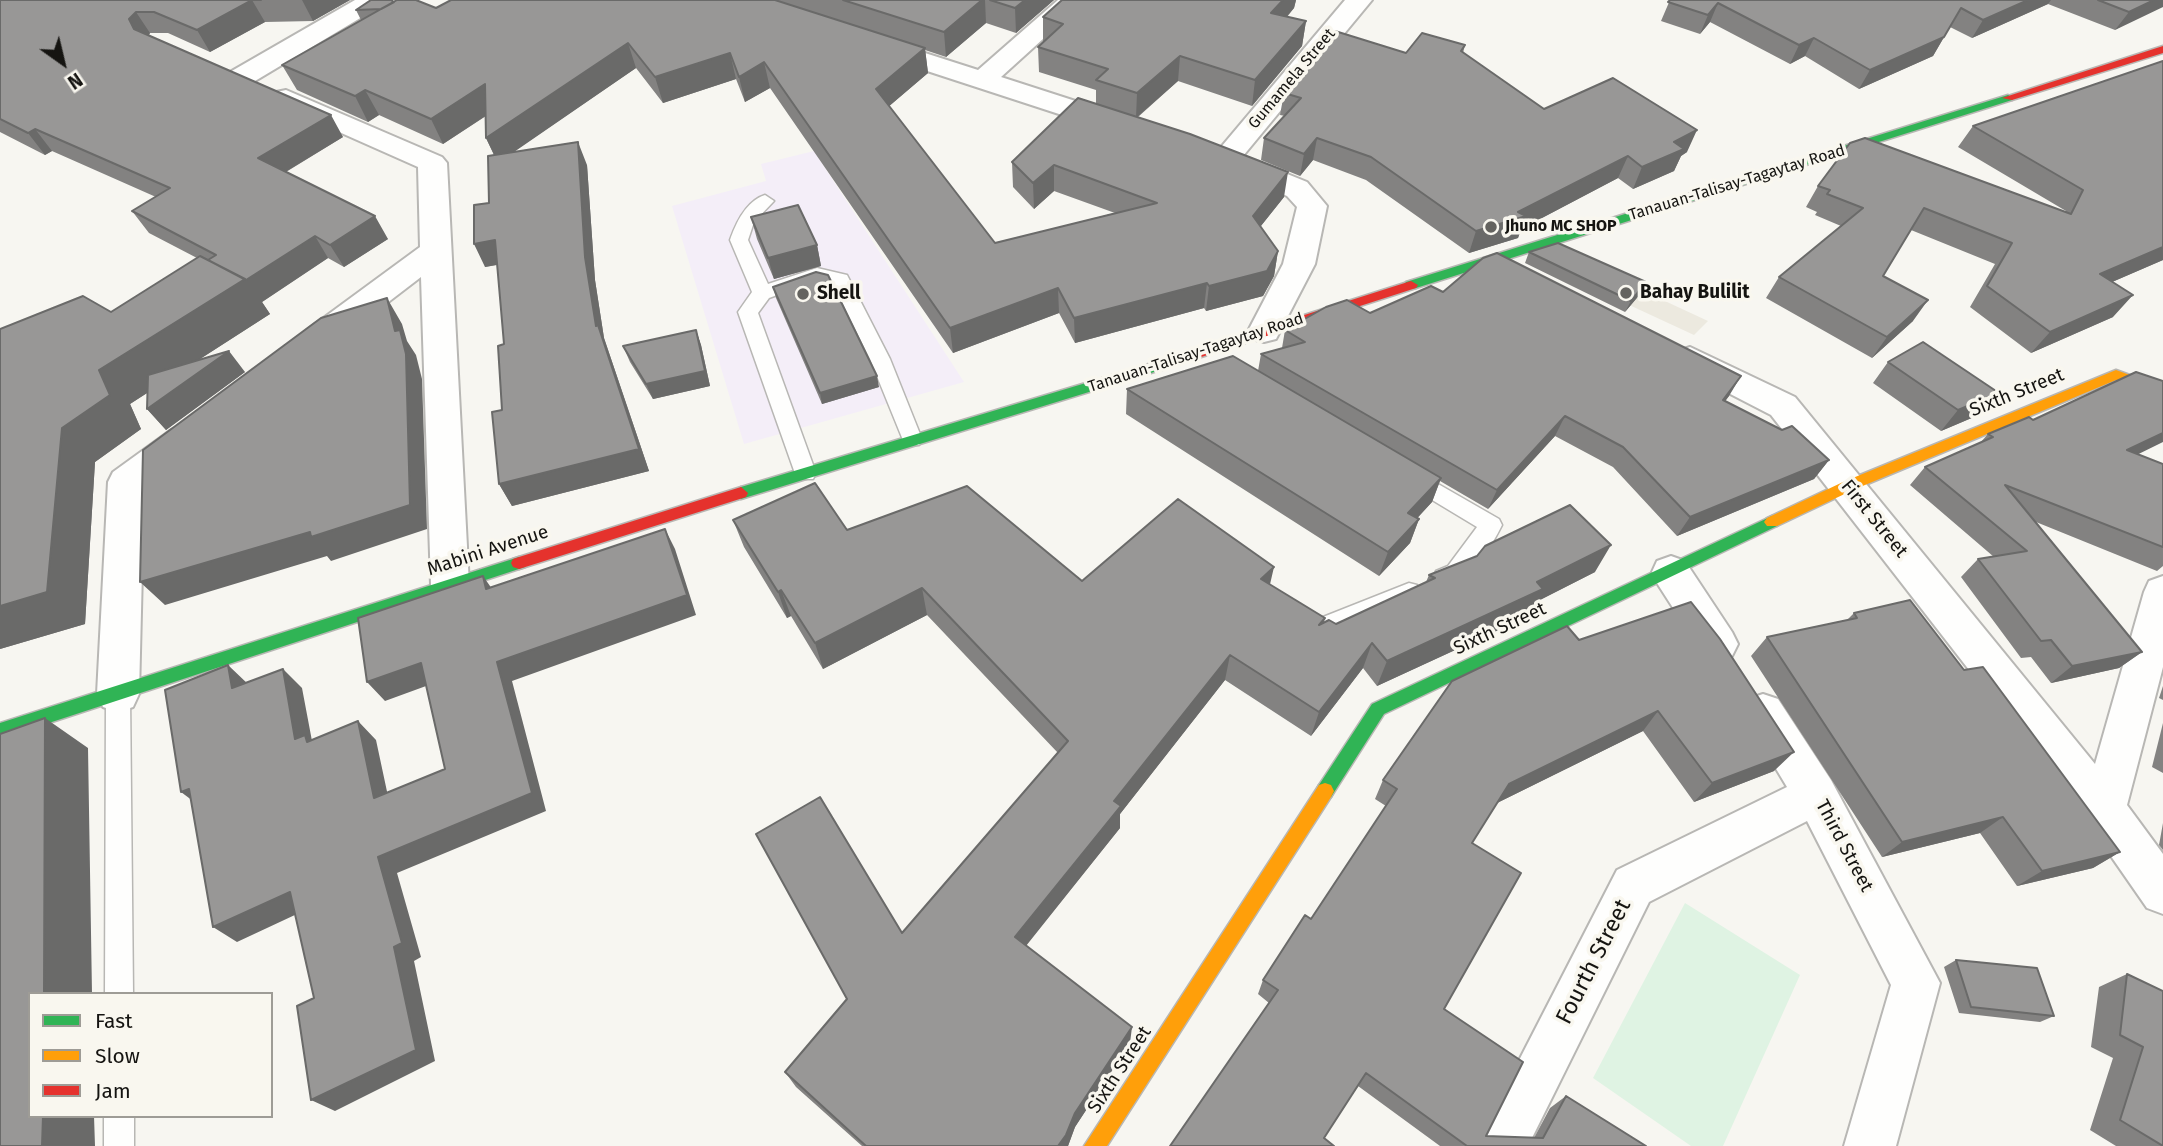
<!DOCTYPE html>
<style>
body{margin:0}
#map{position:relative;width:2163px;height:1146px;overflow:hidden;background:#f7f6f1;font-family:"Fira Sans",sans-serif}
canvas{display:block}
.legend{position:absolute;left:28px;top:992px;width:245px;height:126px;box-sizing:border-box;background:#f9f7ef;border:2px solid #9e9c96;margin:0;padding:9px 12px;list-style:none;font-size:21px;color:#151411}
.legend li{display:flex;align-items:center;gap:14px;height:35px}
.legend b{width:35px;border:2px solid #9e9c96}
.north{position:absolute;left:28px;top:28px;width:70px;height:70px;-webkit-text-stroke:5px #f9f7ef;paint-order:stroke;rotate:146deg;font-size:19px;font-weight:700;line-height:28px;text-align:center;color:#151411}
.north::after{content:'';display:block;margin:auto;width:24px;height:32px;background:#151411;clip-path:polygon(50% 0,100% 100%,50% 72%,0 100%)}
</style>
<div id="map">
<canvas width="2163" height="1146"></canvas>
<ul class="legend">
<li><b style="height:9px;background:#30b455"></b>Fast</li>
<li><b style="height:9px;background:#ff9f0a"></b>Slow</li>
<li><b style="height:9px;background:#e5322d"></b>Jam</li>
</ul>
<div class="north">N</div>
</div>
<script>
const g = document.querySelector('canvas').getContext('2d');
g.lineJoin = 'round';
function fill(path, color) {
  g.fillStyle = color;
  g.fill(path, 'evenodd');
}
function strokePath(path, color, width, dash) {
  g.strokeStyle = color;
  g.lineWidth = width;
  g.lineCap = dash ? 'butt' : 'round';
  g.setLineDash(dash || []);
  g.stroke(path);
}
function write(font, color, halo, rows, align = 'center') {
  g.font = font + ' "Fira Sans",sans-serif';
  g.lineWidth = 7;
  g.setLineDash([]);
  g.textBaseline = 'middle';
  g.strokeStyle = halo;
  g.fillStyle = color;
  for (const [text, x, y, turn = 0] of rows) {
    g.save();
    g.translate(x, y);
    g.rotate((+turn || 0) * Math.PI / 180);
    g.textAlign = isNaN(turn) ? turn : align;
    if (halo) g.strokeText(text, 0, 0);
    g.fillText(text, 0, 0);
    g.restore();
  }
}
fill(new Path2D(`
 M814 151 964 382 744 444 672 206 766 181 761 164Z`), '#f4eef8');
fill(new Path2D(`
 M1570 257 1708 321 1694 335 1545 266Z`), '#ece9df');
fill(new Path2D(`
 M1685 903 1800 975 1723 1146H1691L1593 1078Z`), '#dff3e3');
const lane = new Path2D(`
 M765 195 774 201 754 222 748 240 768 284 817 268 847 275 890 359 922 439 919 445H905L870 359 833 284 818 280 769 298 758 313 816 473 813 479H797L738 312 752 292 730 240C736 223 746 201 765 195Z
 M1412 469 1499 519 1502 525C1491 547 1465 594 1436 585L1433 578 1436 571 1448 566 1477 527 1404 483 1401 477 1404 471Z
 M1409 583 1417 585 1421 592 1417 599 1326 636 1318 633 1314 626 1318 619Z
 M118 683 127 687 130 694 133 994H105L106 694 109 687Z
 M104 1116H134V1146H104Z`);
const street = new Path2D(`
 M355 0H386L382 5 250 84H230L226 78 230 72Z
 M1058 0H1086L1001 77 1128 118 1132 124 1128 130 1118 132 1108 130 866 51 862 45 866 39 875 37 978 70Z
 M1345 0H1372L1243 156 1307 182 1327 206 1315 264 1276 339 1264 342 1252 339 1248 331 1283 264 1297 207 1287 196 1215 165 1211 159Z
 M286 90 442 157 447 163 469 585 464 596 450 601 436 596 431 585 421 277 331 346 319 349 307 346 302 338 307 330 420 247 418 167 276 104 272 98 276 92Z
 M1690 347 1795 397 2095 764 2144 592 2149 581 2163 576V667L2127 805 2163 854V914L2147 908 2088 823 1771 415 1678 367 1673 359 1678 351Z
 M184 426 197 430 202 439 197 448 144 488 139 694 133 707 118 712 103 707 97 694 108 482 113 472 171 430Z
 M1671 556 1685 561 1732 632 1738 644 1732 656 1718 661 1704 656 1657 583 1652 572 1657 561Z
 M1763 694 1778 699 1831 780 1940 983 1896 1146H1844L1891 985 1807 821 1649 902 1528 1146H1475L1617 870 1787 787 1742 712 1748 699Z`);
const fast = new Path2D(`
 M2008 95 2014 98 2012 100 1416 288 1411 289 1404 285 1406 282Z
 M1162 360 1169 365 1167 368 741 499 734 493 741 487Z
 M1772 516 1777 518 1780 522 1777 526 1384 714 1331 797 1325 799 1319 797 1316 791 1319 785 1372 704Z
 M519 557 525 559 527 563 525 567 0 739V723Z`);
const slow = new Path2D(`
 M2116 370 2163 387V397L2116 380 1853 490 1777 526H1767L1764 522 1767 518 1843 482Z
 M1325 783 1331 785 1334 791 1331 797 1107 1146H1084L1319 785Z`);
const jam = new Path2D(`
 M2163 46V53L2012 100 2002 98Z
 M1411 281 1418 285 1416 288 1167 368 1162 370 1155 365 1157 362Z
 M741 487 748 493 746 497 519 569 513 567 511 563 513 559 519 557Z`);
strokePath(lane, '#b8b7b4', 3);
strokePath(street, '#b8b7b4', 4);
strokePath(fast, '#b8b7b4', 3);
strokePath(slow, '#b8b7b4', 3);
strokePath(jam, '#b8b7b4', 3);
fill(lane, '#fefefd');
fill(street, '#fefefd');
fill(fast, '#30b455');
fill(slow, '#ff9f0a');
fill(jam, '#e5322d');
fill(new Path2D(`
 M0 0H350L313 21 265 22 210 52 168 33H150L149 35 343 137 286 172 388 239 344 267 328 258 262 302 270 314 200 359 245 372 166 430 147 409V393L130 404 141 429 95 462 85 624 0 649 111 312 197 258 149 233 132 211 156 197 52 151 45 155 0 132Z
 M451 0H1054L1016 33 986 23 946 57 925 50 928 73 889 106 995 243 1115 213 1054 191 1034 209 1013 187 1012 162 1096 103V90L1039 72 1038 47 1043 42V17L1062 0H1296L1294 8 1287 17 1306 21 1302 46 1252 106 1178 81 1138 117 1284 197 1260 227 1278 251 1274 276 1263 296 1206 311 1204 308 1075 343 1059 313 953 353 770 88 745 102 736 79 663 103 636 68 513 152 587 165 595 280 604 338 649 471 512 506 499 484 504 344 497 265 485 267 489 203 494 155 486 138V116L443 144 379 115 368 122 297 90 282 65 361 20 356 10 394 2 436 8Z
 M1670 0H2163L2115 30 2048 4 1972 38 1950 27 1933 56 1859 89 1805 56 1790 64 1710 22 1700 34 1661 21Z
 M1465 45 1463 53 1544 109 1687 152 1681 156 1674 171 1633 189 1618 178 1521 229 1518 238 1469 253 1366 180 1313 160 1300 176 1261 160 1264 138 1285 116 1280 115 1284 93 1406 53Z
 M2163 61V260L2112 282 2113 317 2031 353 1970 307 1995 264 1911 230 1883 276 1913 321 1872 358 1766 298 1779 277 1841 226 1815 215 1817 212 1806 207 1818 186 2066 212V211L1958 147 1973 126Z
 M751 217 817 245 821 266 774 279 757 239Z
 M1529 252 1646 282 1641 293 1625 312 1525 263Z
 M773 287 879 387 822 404 776 298Z
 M1443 292 1729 396 1725 401 1829 460 1814 479 1677 536 1613 467 1555 436 1488 509 1440 481 1432 502 1417 518 1419 519 1410 543 1379 576 1126 414 1127 389 1258 371 1261 354 1282 348 1285 330 1370 313Z
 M696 330 701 345 710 386 653 399 630 362 623 346Z
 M1888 362 1999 393 1981 414 1941 431 1873 383Z
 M2033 420 2137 454 2163 464V566L2157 571 2036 522 2142 652 2119 668 2051 683 2031 657 2021 658 1961 577 1978 559 1994 557 1910 485 1925 467 1980 443 1988 434Z
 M733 520 847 530 1082 581 1270 585 1325 618 1324 622 1336 624 1426 582 1429 575 1595 572 1536 602 1529 616 1377 686 1363 668 1311 736 1225 680 1120 814V828L1026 945 1130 1043 1075 1127 1068 1146H862L796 1087 785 1072 1058 753 927 615 823 669 791 616 787 618 744 547Z
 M1854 613 1964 670 2120 852 2093 868 2017 886 1980 833 1882 857 1751 656 1767 637 1847 620Z
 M1579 640 1774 771 1694 802 1643 731 1497 803 1472 843 1444 1009 1486 1136 1534 1138 1550 1108 1566 1096 1646 1146H1440L1358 1086 1324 1138 1170 1146 1269 1003 1258 994 1263 980 1311 919 1386 806 1375 799 1383 780Z
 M2163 686V700L2159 698Z
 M2163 723V773L2152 767Z
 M2163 823V850L2159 845Z
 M1956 960 2054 1016 2040 1022 1959 1013 1944 967Z
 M2127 974 2163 991V1146H2116L2090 1130 2113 1058 2091 1047 2099 987Z`), '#838281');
fill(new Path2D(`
 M252 0 265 22 210 52 197 30Z
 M302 0H350L313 21Z
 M982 0H985L986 23 946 57 944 32Z
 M1025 0H1054L1016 33 1015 8Z
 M1283 0H1296L1294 8 1268 38 1271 13Z
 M2028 0H2051L2048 4 1972 38 1983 20Z
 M2154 0H2163V7L2115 30 2129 12Z
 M1718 3 1710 22 1700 34 1708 15Z
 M136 12 150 33 144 41 134 29 129 19Z
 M1306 21 1302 46 1252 106 1255 80Z
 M1944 37 1933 56 1859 89 1870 70Z
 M1814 38 1805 56 1790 64 1799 45Z
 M628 43 636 68 498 163 486 138Z
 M925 48 928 73 880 114 876 89Z
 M730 53 736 79 663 103 655 77Z
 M1180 56 1178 81 1136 118 1137 93Z
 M764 62 770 88 745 102 739 77Z
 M485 84 496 109 443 144 431 119Z
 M365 90 379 115 368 122 355 96Z
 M331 115 343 137 272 180 258 158Z
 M35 129 52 151 45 155 28 133Z
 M1697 130 1687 152 1681 156 1674 171 1633 189 1642 167 1674 142Z
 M1317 138 1313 160 1300 176 1304 154Z
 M578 142 587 165 595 280 604 338 649 471 512 506 499 484 596 326 585 257Z
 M1628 156 1618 178 1521 229 1518 238 1469 253 1476 231 1518 212Z
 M1054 165V191L1034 209 1033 183Z
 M1288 172 1284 197 1249 241 1253 216Z
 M375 216 388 239 344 267 330 245Z
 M315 236 328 258 262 302 270 314 130 404 141 429 95 462 85 624 0 649V606L62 428 99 370Z
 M495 240 506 263 485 267 474 244Z
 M817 245 821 266 774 279 768 258Z
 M2163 247V260L2082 295 2100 274Z
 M1278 251 1274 276 1263 296 1206 311 1209 286Z
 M1646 282 1641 293 1625 312 1631 301Z
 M1207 283 1204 308 1075 343 1074 318Z
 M1058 288 1059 313 953 353 950 328Z
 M2133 295 2113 317 2031 353 2050 332Z
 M387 298 402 324 407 341 416 355 422 379 427 529 331 561 327 556 165 605 140 582 395 331Z
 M1928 300 1913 321 1872 358 1887 337Z
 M696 330 701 345 710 386 653 399 646 384Z
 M229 351 245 372 166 430 147 409Z
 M877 376 879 387 822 404 820 393Z
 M1741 376 1729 396 1711 420 1723 400Z
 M1999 393 1981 414 1941 431 1958 410Z
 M1565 416 1555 436 1488 509 1497 490Z
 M2163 433V442L2108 469 2127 450Z
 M1829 460 1814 479 1677 536 1690 517Z
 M1441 478 1432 502 1400 537 1408 513Z
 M1419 519 1410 543 1379 576 1388 552Z
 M665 529 675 549 696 615 512 681 546 811 397 873 421 957 414 961 435 1061 335 1111 311 1100 394 947 378 857 532 793 497 662Z
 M1611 545 1595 572 1536 602 1529 616 1377 686 1387 661 1537 582Z
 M1274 567 1268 593 1261 579Z
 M483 576 497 596 486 589Z
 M922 588 927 615 823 669 815 643Z
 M781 590 791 616 787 618 778 592Z
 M1372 643 1363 668 1311 736 1319 712Z
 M2142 652 2119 668 2051 683 2072 666Z
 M1230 655 1225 680 1120 814V828L1018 956 1015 937 1114 801Z
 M421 663 437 682 385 701 367 682Z
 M228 665 249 685 232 688Z
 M283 669 302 688 312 741 325 753 295 739Z
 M1658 711 1643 731 1497 803 1509 784Z
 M45 718 88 748 92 994H44Z
 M358 721 376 740 392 815 374 798Z
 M1794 752 1774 771 1694 802 1712 783Z
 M189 789 205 810 181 792Z
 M2003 817 1980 833 1882 857 1902 842Z
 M2120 852 2093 868 2017 886 2042 871Z
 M290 892 312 907 237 942 213 927Z
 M1132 1027 1130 1043 1075 1127 1068 1146H1058L1075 1113Z
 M43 1116H94L95 1146H42Z`), '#6a6a69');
const building = new Path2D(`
 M0 0H261H252L197 30 154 12H136L129 19 134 29 331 115 258 158 375 216 330 245 315 236 246 280 208 260 216 255 132 211 170 188 35 129 28 133 0 119Z
 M371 0H391L394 2 381 9 356 10Z
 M397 0H416L436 8 451 0H775L925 48 876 89 995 243 1157 203 1054 165 1033 183 1012 162 1078 98 1190 134 1288 172 1253 216 1278 251 1267 271 1209 286 1207 283 1074 318 1058 288 950 328 764 62 739 77 730 53 655 77 628 43 486 138 485 84 431 119 365 90 355 96 282 65Z
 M843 0H982L944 32Z
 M990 0H1025L1015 8Z
 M1062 0H1283L1271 13 1306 21 1255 80 1180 56 1137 93 1096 80 1108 69 1038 47 1063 24 1043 17Z
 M1670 0H2028L1983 20 1961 8 1944 37 1870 70 1814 38 1799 45 1718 3 1708 15 1668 2Z
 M2098 0H2154L2129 12Z
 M1335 31 1406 53 1422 33 1465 45 1461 51 1544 109 1613 78 1697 130 1674 142 1684 149 1642 167 1628 156 1518 212 1526 216 1476 231 1371 157 1317 138 1304 154 1264 138 1301 98 1284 93Z
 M2163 61V247L2100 274 2133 295 2050 332 1987 286 2012 243 1924 208 1883 276 1928 300 1887 337 1779 277 1863 208 1827 194 1830 190 1818 186 1850 143 1865 138 2071 214 2083 190 1973 126Z
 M578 142 585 257 596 326 598 325 639 449 499 484 492 412 502 410 498 346 504 344 495 240 474 244V205L489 203 488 156Z
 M798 205 817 245 768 258 751 217Z
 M1558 243 1646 282 1631 301 1529 252Z
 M1497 253 1741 376 1723 400 1782 430 1792 426 1829 460 1690 517 1623 447 1565 416 1497 490 1261 354 1305 342 1285 330 1326 307 1347 300 1370 313 1431 286 1443 292 1483 258Z
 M200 256 245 279 99 370 110 395 62 428 47 592 0 606V329L83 296 111 312Z
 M816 272 828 275 877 376 820 393 773 287Z
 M387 298 395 331 400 330 406 354 410 505 311 537 310 532 140 582 143 450 321 318Z
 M696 330 705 371 646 384 623 346Z
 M1923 342 1999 393 1958 410 1888 362Z
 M229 351 147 409 148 375Z
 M1233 356 1441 478 1408 513 1419 519 1388 552 1127 389Z
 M2136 372 2163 381V433L2127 450 2163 464V547L2005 485 2142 652 2072 666 2051 640 2041 641 1978 559 2027 551 1925 467 1993 437 1988 434 2029 417 2033 420Z
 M815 483 847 530 967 486 1082 581 1178 499 1274 567 1261 579 1325 618 1319 625 1329 620 1336 624 1435 578 1429 575 1477 556 1485 546 1570 505 1611 545 1537 582 1543 589 1387 661 1372 643 1319 712 1230 655 1114 801 1121 806 1015 937 1132 1027 1075 1113 1066 1135 1058 1146H866L785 1072 847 999 756 834 820 797 902 933 1068 741 922 588 815 643 781 590 778 592 733 520Z
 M665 529 687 595 497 662 532 793 378 857 402 943 394 947 416 1050 311 1100 297 1006 314 998 290 892 213 927 189 789 181 792 165 690 228 665 232 688 283 669 295 739 305 735 307 742 358 721 374 798 445 769 421 663 367 682 358 618 483 576 486 589Z
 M1910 600 1964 670 1983 667 2120 852 2042 871 2003 817 1902 842 1767 637 1857 618 1854 613Z
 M1691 602 1720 639 1794 752 1712 783 1658 711 1509 784 1472 843 1521 873 1444 1009 1523 1062 1486 1136 1543 1138 1566 1096 1646 1146H1467L1366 1073 1324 1138 1334 1146H1170L1278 990 1263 980 1305 915 1311 919 1397 789 1383 780 1452 681 1567 626 1579 640Z
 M45 718 44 994H30V1116H43L42 1146H0V734Z
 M1956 960 2037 968 2054 1016 1971 1007Z
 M2127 974 2163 991V1146L2120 1120 2143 1047 2120 1035Z`);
fill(building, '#989796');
strokePath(building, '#6a6a69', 2);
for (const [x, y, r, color] of [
 [1491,227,7,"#64635f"],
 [1626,293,7,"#64635f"],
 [803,294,7,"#64635f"]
]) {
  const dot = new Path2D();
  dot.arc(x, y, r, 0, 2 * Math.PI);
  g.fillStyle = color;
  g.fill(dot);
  strokePath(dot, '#f9f7ef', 2.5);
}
write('16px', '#151411', '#f9f7ef', [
 ["Gumamela Street",1292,79,-50],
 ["Tanauan-Talisay-Tagaytay Road",1737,183,-17],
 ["Tanauan-Talisay-Tagaytay Road",1196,353,-18]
]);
write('bold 16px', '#151411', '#f9f7ef', [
 ["Jhuno MC SHOP",1505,227]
], 'left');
write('bold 19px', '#151411', '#f9f7ef', [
 ["Bahay Bulilit",1640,293],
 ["Shell",817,294]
], 'left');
write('19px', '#151411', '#f9f7ef', [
 ["Sixth Street",2017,393,-22],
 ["First Street",1874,519,51],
 ["Mabini Avenue",488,551,-18],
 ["Sixth Street",1500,629,-25],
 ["Third Street",1844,846,62],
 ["Sixth Street",1120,1070,-57]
]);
write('23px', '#151411', '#f9f7ef', [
 ["Fourth Street",1594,962,-63]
]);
</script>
